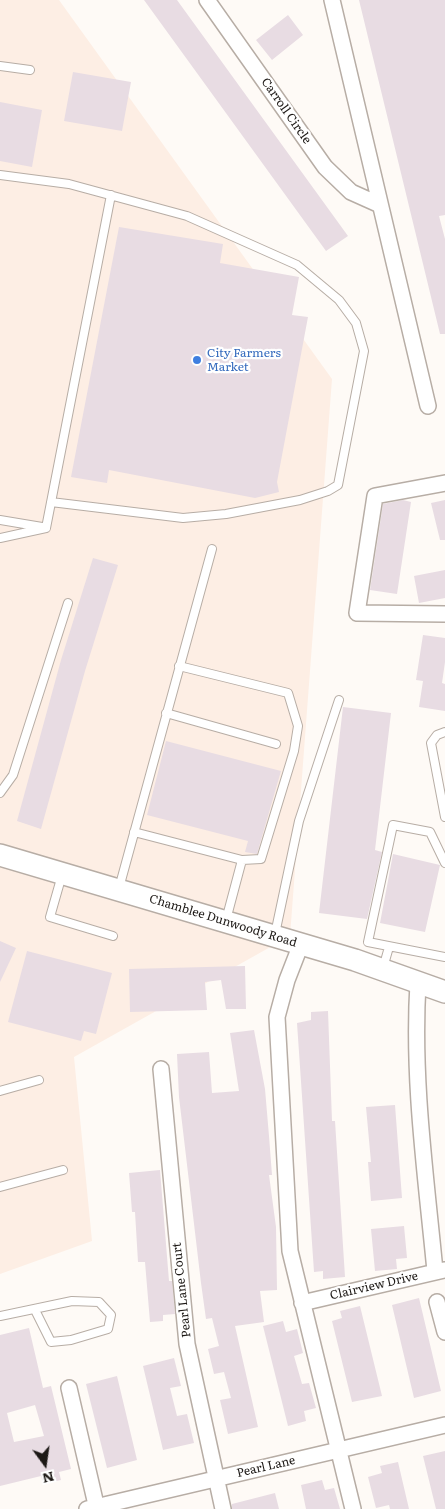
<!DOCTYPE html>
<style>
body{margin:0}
#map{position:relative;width:445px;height:1509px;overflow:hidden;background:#fefaf6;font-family:Literata,serif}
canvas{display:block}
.north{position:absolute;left:20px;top:1439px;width:50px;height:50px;-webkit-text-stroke:4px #fff;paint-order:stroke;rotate:166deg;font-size:14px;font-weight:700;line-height:20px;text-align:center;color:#1d1916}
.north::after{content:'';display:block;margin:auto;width:18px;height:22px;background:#1d1916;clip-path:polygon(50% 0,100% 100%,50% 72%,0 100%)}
</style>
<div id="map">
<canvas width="445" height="1509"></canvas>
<div class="north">N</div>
</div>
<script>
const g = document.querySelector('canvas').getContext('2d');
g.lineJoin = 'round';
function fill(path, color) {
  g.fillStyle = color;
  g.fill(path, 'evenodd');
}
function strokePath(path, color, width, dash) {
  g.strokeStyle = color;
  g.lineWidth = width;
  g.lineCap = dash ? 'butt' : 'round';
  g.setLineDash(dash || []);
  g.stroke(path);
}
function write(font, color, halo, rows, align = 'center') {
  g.font = font + ' Literata,serif';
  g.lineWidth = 4.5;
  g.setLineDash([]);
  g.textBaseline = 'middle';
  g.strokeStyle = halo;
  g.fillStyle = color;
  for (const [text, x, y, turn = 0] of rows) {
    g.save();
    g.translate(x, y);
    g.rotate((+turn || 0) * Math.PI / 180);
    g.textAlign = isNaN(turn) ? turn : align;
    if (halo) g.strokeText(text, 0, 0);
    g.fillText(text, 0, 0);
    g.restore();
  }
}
fill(new Path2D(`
 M0 0H59L332 379 290 936 74 1057 92 1241 0 1274Z`), '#fdeee4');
fill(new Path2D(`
 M144 0H177L348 236 326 251Z
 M359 0H445V215L439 216 445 239V334H440Z
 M288 15 303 35 272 60 256 40Z
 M73 72 131 82 122 131 64 121Z
 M0 102 42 110 32 167 0 161Z
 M119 227 223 244 220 263 299 277 292 315 308 317 277 482 279 492 255 498 109 470 107 483 71 477Z
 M403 500 411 502 397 594 370 590 383 504Z
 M445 500V540H440L431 503Z
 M93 558 118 565 85 671 41 829 17 821 61 660Z
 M445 570V598L419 603 414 576Z
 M423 635 445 638V662L442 683 445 684V711L419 707 423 681 416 680Z
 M343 707 391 713 375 850 382 852 367 919 319 913Z
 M166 741 281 771 257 854 245 852 248 841 147 815Z
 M393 854 440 865 425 932 380 923Z
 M0 941 16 948 0 982Z
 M27 951 112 973 96 1034 84 1031 81 1041 8 1022Z
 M245 966 246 1009H226L221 980 205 982 207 1010 130 1012 129 969Z
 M328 1011 332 1121H335L345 1277 323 1279V1271L314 1272 297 1023 311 1020V1012Z
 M254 1030 265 1089 269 1136 272 1175H269L276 1227 277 1290 260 1291 264 1322 235 1326 258 1427 228 1434 220 1400 231 1398 224 1372 214 1374 208 1349 219 1346 212 1318 206 1319 201 1283 179 1097 177 1054 209 1052 212 1093 239 1091 230 1033Z
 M395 1105 402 1198 371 1201 368 1162H371L366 1107Z
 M160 1170 169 1281H172L175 1314 163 1315V1321L150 1322 145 1262H138L135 1212H132L129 1173Z
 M404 1226 407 1258 396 1259 397 1269 375 1271 371 1229Z
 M419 1298 441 1391 414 1398 392 1305Z
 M360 1306 382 1396 352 1402 332 1321 342 1318 340 1311Z
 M283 1321 286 1332 297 1329 303 1353 294 1356 302 1384 309 1383 316 1408 304 1411 306 1421 288 1426 263 1326Z
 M29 1328 43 1388 51 1386 71 1469 59 1472 61 1480 43 1484 41 1476 0 1486V1335ZM35 1405 44 1436 14 1442 7 1413Z
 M174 1358 181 1386 170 1388 177 1416 187 1414 194 1443 163 1450 143 1366Z
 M117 1376 137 1460 107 1468 86 1384Z
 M445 1451V1509H436L423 1456Z
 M398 1462 409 1509H390L389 1505 376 1508 368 1477 382 1473 380 1466Z
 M322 1480 325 1490 334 1488 340 1509H306L301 1485Z
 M275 1493 279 1509H232V1504Z`), '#e8dce3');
const lane = new Path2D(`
 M0 66 30 70
 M0 175 69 184 187 216 297 265 339 300 356 323 364 351 338 485 328 491 300 500 226 514 183 518 51 502
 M0 520 42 527
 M46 528 111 195
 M0 538 46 528
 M179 666 288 693 298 726 294 751 261 859 242 860
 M166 713 276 744
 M445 732 437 735 431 743 445 817
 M0 793 13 775 68 603
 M134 832 242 860 226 920
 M445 863 430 832 393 825 368 942 445 957
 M62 875 50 917 113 936
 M119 888 212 549
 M275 934 299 821 339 700
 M383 968 389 947
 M0 1091 39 1080
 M0 1187 63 1170
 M0 1316 72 1301 99 1302 111 1315 108 1329 71 1340 51 1342 35 1310`);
const street = new Path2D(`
 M207 0 325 167 351 192 380 205
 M332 0 428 406
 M445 483 375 496 357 613 445 614
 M301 944 287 980 277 1017 290 1251 353 1509
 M418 983C412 1080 426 1176 435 1271
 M161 1069 187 1344 223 1509
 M437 1302 445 1332
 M302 1303 444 1270
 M69 1388 97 1509
 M87 1509 445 1425`);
const secondary = new Path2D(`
 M0 855 355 960 445 992`);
strokePath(lane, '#b7ada5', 10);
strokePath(street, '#b7ada5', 18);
strokePath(secondary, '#b7ada5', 24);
strokePath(lane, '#fff', 8);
strokePath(street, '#fff', 15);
strokePath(secondary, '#fff', 21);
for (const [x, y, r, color] of [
 [197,360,5,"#3f7fe0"]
]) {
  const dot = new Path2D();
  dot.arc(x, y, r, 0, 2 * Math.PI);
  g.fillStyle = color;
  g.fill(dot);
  strokePath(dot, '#fff', 2);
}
write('12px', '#1d1916', '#fff', [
 ["Carroll Circle",286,111,55],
 ["Chamblee Dunwoody Road",223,921,17],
 ["Clairview Drive",374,1286,-13],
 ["Pearl Lane Court",182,1290,-96],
 ["Pearl Lane",266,1467,-13]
]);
write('12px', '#366cbe', '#fff', [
 ["City Farmers",207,353],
 ["Market",207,367]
], 'left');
</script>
